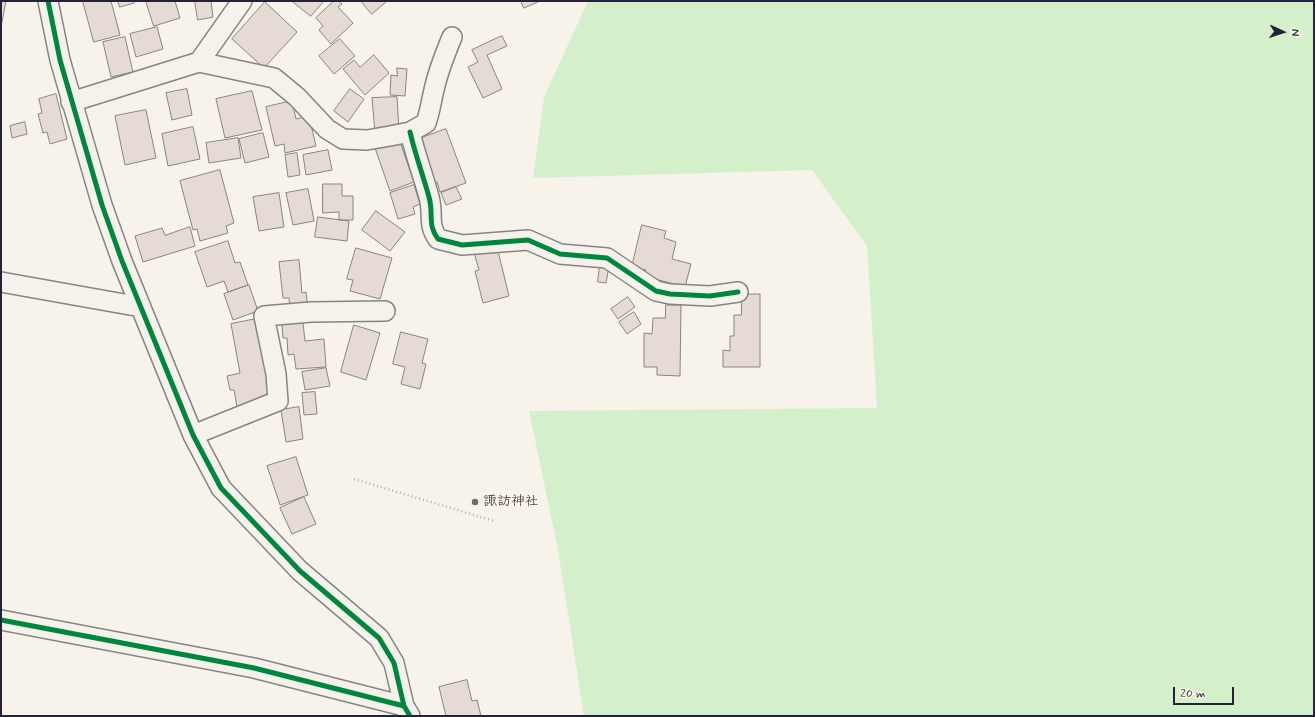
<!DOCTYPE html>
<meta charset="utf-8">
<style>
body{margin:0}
#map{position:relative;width:1315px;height:717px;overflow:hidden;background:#f7f3ea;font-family:Mynerve,sans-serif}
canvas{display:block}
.frame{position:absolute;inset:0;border:2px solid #22223b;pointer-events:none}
.north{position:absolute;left:1263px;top:12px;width:40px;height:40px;-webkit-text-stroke:3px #fcf5e5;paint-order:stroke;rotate:93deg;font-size:11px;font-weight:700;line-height:16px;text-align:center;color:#22223b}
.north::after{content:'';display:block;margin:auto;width:14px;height:18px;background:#22223b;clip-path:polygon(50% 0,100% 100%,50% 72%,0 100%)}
.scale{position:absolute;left:1173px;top:687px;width:61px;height:18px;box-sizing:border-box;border:2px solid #22223b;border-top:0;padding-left:5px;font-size:12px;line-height:14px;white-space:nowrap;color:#22223b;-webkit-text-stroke:3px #fcf5e5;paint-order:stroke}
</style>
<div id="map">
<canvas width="1315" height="717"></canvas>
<div class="frame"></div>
<div class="north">N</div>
<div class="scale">20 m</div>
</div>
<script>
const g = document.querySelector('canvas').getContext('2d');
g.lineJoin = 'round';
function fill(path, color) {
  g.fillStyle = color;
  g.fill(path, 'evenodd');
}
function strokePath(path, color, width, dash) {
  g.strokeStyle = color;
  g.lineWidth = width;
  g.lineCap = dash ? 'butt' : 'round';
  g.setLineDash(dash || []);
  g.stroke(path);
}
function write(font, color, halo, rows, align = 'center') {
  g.font = font + ' Mynerve,"Klee One",sans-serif';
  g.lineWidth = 4;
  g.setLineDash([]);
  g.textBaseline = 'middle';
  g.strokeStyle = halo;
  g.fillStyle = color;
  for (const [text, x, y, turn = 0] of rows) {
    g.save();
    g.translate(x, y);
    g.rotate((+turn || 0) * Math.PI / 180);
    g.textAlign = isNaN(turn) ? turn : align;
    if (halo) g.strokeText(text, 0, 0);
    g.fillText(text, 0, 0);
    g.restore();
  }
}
fill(new Path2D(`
 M588 1H1314V716H584L558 550 529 411 877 408 867 246 812 170 533 178 544 97Z`), '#d3f0cb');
const building = new Path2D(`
 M1 1H6L1 27Z
 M83 1H111L120 35 94 42Z
 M118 1H134V3L120 7Z
 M146 1H175L180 18 154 26Z
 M195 1H211L213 17 198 20Z
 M292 1H324L311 16Z
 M334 1H339L342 4 338 7 353 23 331 44 319 30 323 26 316 18Z
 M361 1H387L372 14Z
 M521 1H540L524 8Z
 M265 2 297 32 264 68 232 39Z
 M157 27 163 49 136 57 130 34Z
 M502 36 507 46 487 55 502 89 483 98 468 67 478 62 472 50Z
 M125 37 133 72 111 77 103 42Z
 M340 39 355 56 334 74 319 56Z
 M374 55 389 73 365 95 343 69 354 60 360 67Z
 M397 68 407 69 405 96 390 95 391 75 397 76Z
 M187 89 192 115 172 120 166 93Z
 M350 89 364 99 348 122 334 111Z
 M252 91 262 130 225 138 216 99Z
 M56 94 67 139 50 144 47 132 43 133 38 114 42 113 39 99Z
 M397 97 399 131 375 133 372 98Z
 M292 101 296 119 309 116 316 146 285 153 284 144 275 146 266 107Z
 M146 110 156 158 125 165 115 116Z
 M25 122 27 134 12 138 10 126Z
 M193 127 200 159 168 166 162 134Z
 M446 129 466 183 440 192 437 182 432 184 416 140Z
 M263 133 269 157 245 163 239 139Z
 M238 138 241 158 209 163 206 143Z
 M399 139 414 182 390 191 375 148Z
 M328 150 332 170 306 175 303 155Z
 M297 153 300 175 288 177 285 155Z
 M220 170 234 223 226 226 228 233 200 241 197 229 193 230 180 181Z
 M323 184H342V196H353V220H339V212L323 213Z
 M414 185 420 204 413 207 415 214 398 219 390 193Z
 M456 187 462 199 446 205 441 193Z
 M308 189 314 221 293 225 286 193Z
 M279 193 284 227 259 231 253 197Z
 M376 211 405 232 390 251 362 230Z
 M318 217 349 221 347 241 315 237Z
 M642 225 666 231 664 238 676 242 672 259 691 264 685 287 644 276 646 270 632 267Z
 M190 227 195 246 143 262 135 236 162 228 165 235Z
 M228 241 235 263 240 262 248 285 228 292 224 281 207 287 195 252Z
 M497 247 509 296 483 303 475 271 479 270 474 252Z
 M356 248 392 258 380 299 350 291 353 280 347 279Z
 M299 260 302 293 306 292 308 308 290 310 289 298H283L279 262Z
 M600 265 609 266 606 283 598 282Z
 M249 285 258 311 233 320 224 294Z
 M742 294H760V367H723V350L730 351V336H734V315H741Z
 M628 297 635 307 618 319 611 309Z
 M666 305H681L680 376 657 375V367H644V333L652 334 653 318H665Z
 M634 312 641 324 627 334 619 322Z
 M261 318 277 399 237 407 234 390H230L227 376 240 373 231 324Z
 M303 323 305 341 324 339 326 367 296 369 294 354 288 355 287 338H283L282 325Z
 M354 325 380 333 366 380 341 372Z
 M401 332 428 339 422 363 426 364 420 389 401 384 405 367 393 364Z
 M326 368 330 386 305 390 302 372Z
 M315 392 317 414 304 415 302 393Z
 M299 407 303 439 286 442 281 410Z
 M296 457 308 495 280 505 267 466Z
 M304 497 316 524 292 534 280 508Z
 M467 680 472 701 477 700 481 716H446L439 687Z`);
fill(building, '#e6dad4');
strokePath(building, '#868485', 1);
const minor = new Path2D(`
 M48 1 60 60 102 205 122 261 193 435 221 488 300 571 379 638 394 663 404 706 410 716
 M199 62 274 78 297 97 327 129 343 139 367 140 390 136 410 132 426 123C430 112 431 102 434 90 438 71 445 54 452 37
 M71 102 199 62 242 1
 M410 132C415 154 423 175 429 197 434 215 427 224 438 239L462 245 528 240 560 254 607 258 656 291 670 294 710 296 738 292
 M1 282 141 307
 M193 435 278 401 276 374 264 316 311 312 385 311
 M1 620 254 668 404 706`);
strokePath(minor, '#868485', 22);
strokePath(new Path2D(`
 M354 479 494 521`), '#b0aead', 2.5, [1, 3]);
strokePath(minor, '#f5f2ec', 19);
strokePath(new Path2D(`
 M48 1 60 60 102 205 122 261 193 435 221 488 300 571 379 638 394 663 404 706 410 716
 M410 132C415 154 423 175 429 197 434 215 427 224 438 239L462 245 528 240 560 254 607 258 656 291 670 294 710 296 738 292
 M1 620 254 668 404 706`), '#00873e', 5);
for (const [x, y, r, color] of [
 [475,502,4,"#6d6b78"]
]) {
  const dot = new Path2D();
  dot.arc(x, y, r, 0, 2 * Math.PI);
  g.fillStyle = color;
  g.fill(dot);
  strokePath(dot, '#fcf5e5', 1.5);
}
write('14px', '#22223b', '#fcf5e5', [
 ["諏訪神社",483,502]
], 'left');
</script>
